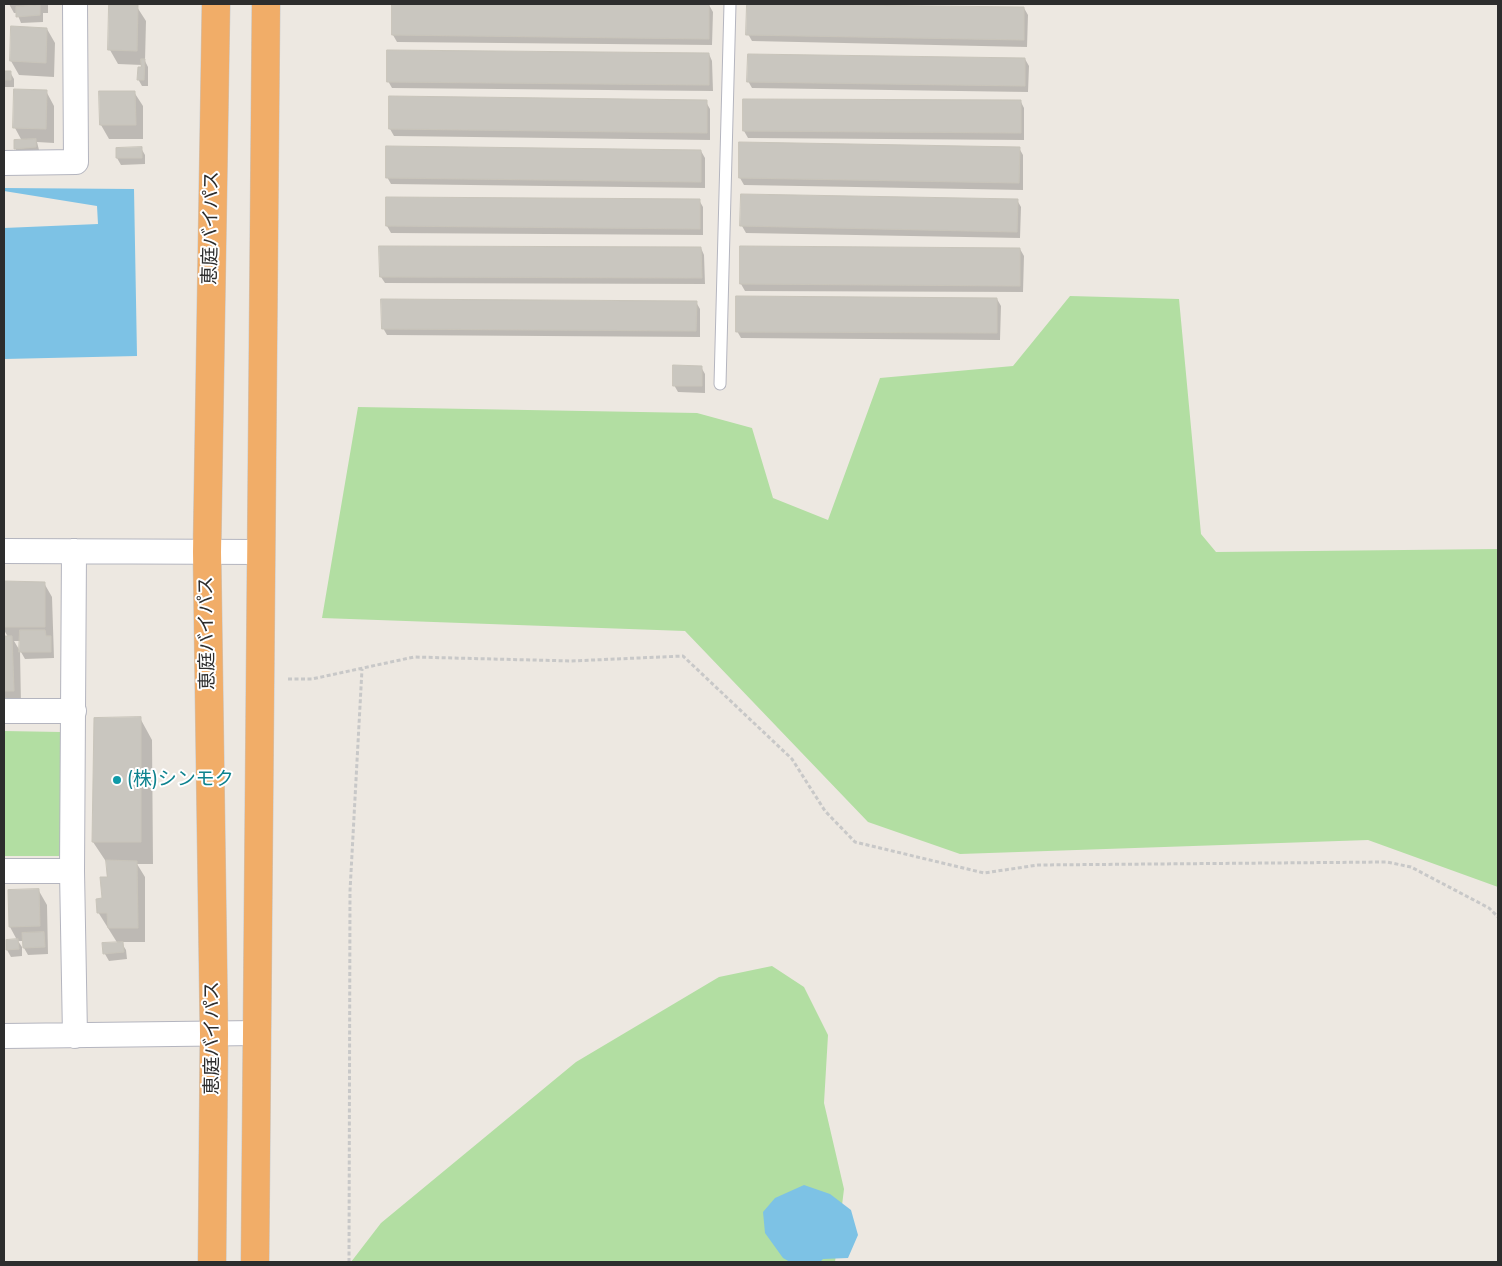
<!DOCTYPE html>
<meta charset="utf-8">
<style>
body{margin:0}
#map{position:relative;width:1502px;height:1266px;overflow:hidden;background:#ede8e1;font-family:Jost,sans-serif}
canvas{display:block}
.frame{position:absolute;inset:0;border:5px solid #2d2d2d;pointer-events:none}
</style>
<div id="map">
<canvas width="1502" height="1266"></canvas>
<div class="frame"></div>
</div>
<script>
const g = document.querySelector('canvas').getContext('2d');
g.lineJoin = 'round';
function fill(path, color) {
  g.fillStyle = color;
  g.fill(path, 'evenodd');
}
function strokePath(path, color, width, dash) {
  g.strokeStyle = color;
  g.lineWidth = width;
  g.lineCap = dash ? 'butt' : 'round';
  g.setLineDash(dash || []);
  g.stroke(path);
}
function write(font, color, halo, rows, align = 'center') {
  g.font = font + ' Jost,"Noto Sans JP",sans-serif';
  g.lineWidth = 4;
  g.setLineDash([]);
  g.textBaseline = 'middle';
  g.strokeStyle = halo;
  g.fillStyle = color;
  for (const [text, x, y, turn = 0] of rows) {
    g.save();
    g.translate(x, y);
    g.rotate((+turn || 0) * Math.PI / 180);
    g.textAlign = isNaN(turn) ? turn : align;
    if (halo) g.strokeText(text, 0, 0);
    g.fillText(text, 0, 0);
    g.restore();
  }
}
fill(new Path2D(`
 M1070 296 1179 299 1201 534 1216 552 1498 549V887L1368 840 960 854 868 822 685 631 322 618 358 407 697 413 752 428 773 498 828 520 880 378 1013 366Z
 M4 731 61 732 60 856H4Z
 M772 966 804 987 828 1035 824 1103 844 1189 835 1262H351L381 1223 576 1062 719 977Z`), '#b2dea2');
fill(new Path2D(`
 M4 188 134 189 137 356 4 359V228L98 224 97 206 4 191Z
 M804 1185 830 1194 851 1210 858 1235 848 1258 823 1259 820 1262H790L783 1258 765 1233 763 1212 775 1198Z`), '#7dc2e5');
fill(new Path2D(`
 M9 4H48V13H43V22L21 23 17 13H14Z
 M393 4 709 5 713 12 712 45 397 42 393 35Z
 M748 4 1024 8 1028 15 1027 47 752 41 748 34Z
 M137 7 146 21 145 61 148 67V86H142L138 79 142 65 118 64 110 50Z
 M47 29 55 43 54 77 19 75 11 61Z
 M709 54 712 61 713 91 392 88 388 81Z
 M1025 59 1029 66 1028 92 752 88 748 81Z
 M4 72H10L14 79V87H4Z
 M46 91 54 106V143L37 142 40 154 19 155 15 148 22 141 15 128Z
 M134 92 143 106V139H109L101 125Z
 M706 102 710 109V140L394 136 390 129Z
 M1021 102 1024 108V140L748 138 744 131Z
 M740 144 1019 148 1023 155V190L744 185 740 178Z
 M141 148 145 155V164L121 165 117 158V149Z
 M701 151 705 158V188L391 184 387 177Z
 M742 195 1017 200 1021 207 1020 238 746 233 742 226Z
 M387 198 699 200 703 207V235L391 233 387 226Z
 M701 248 704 255 705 284 385 283 381 277Z
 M1020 249 1024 256 1023 292 745 291 741 284Z
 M997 299 1001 306 1000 340 741 338 737 331Z
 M696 302 700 309V337L387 335 383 328Z
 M701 367 705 374V393L678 392 674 385Z
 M4 583H44L52 597 54 658 25 659 21 652V641H14L20 651 21 705 4 706V637H8L4 630Z
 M140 718 152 740 153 864H137L145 877V942H121L126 950 127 959 109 961 105 954 104 944H118L98 912 109 878 107 863 93 842Z
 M39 891 47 905 48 954 28 955 24 948V941H18L22 947V956L11 957 7 950 17 940 10 927Z`), '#0003');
const building = new Path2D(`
 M392 4H709V39L392 35Z
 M747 4 1024 7V40L746 35Z
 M40 5V15L16 17V7Z
 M109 5H138L137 51 108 50Z
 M11 26 47 28 46 63 10 61Z
 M387 50 709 53V85L387 82Z
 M748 54 1025 58V86L747 82Z
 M141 59H145L144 80H137L138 67H141Z
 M4 71H11V80H4Z
 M14 89 47 90 46 129 13 128Z
 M99 91H135L136 125H100Z
 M389 96 707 100V133L389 129Z
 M743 99 1021 100V133L743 131Z
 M36 139V147L14 149V140Z
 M739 142 1020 147 1019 183 739 178Z
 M386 146 701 150V182L386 178Z
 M142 147V158H116V148Z
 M741 194 1018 199 1017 232 740 226Z
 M386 197 700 199V229L386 226Z
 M379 246 701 247 702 278 380 277Z
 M740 246 1020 248V286L740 284Z
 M736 296 997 298V333L736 332Z
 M381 299 697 301 696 331 382 329Z
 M673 365 702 366V386H673Z
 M4 581 45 582V627H4Z
 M20 630H45L46 636H51V652H19Z
 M4 636H12L14 691H4Z
 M141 717V842H92L94 718Z
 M106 860 137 861 138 928H108L107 913H97L96 899 102 898 100 877H107Z
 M39 889 40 926 9 927 8 890Z
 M44 932 45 947 23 948 22 933Z
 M18 939 19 949 6 950V940Z
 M123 942 124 952 103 954 102 943Z`);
fill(building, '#c9c6bf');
strokePath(building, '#c8c4ba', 1);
const lane = new Path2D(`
 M720 384 730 4`);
const street = new Path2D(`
 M4 163 76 162 75 4
 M4 551 261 552
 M74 551 72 871 75 1036
 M4 711H74
 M4 871H72
 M4 1036 257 1033`);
const highway = new Path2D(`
 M212 1262 214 1034 207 552 216 4
 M255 1262 266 4`);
strokePath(lane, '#b4b5bf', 13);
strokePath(street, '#b4b5bf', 26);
strokePath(highway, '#c8c8c8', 29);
strokePath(new Path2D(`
 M288 679H312L414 657 571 661 683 656 792 759 825 811 855 842 984 873 1038 865 1387 862 1411 867 1489 908 1498 917
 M349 1262 350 891 362 669`), '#c8c8c8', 3, [4, 2.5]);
strokePath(lane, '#fff', 11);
strokePath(street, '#fff', 24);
strokePath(highway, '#f1ad68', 28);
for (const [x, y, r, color] of [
 [117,780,5,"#0f9aa8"]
]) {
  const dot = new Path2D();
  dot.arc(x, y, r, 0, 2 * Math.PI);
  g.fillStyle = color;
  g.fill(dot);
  strokePath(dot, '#fff', 2);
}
write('19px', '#2d2d2d', '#fff', [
 ["恵庭バイパス",212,228,-89],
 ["恵庭バイパス",208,633,-91],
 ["恵庭バイパス",213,1038,-90]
]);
write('19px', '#0d838f', '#fff', [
 ["(株)シンモク",127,780]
], 'left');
</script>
